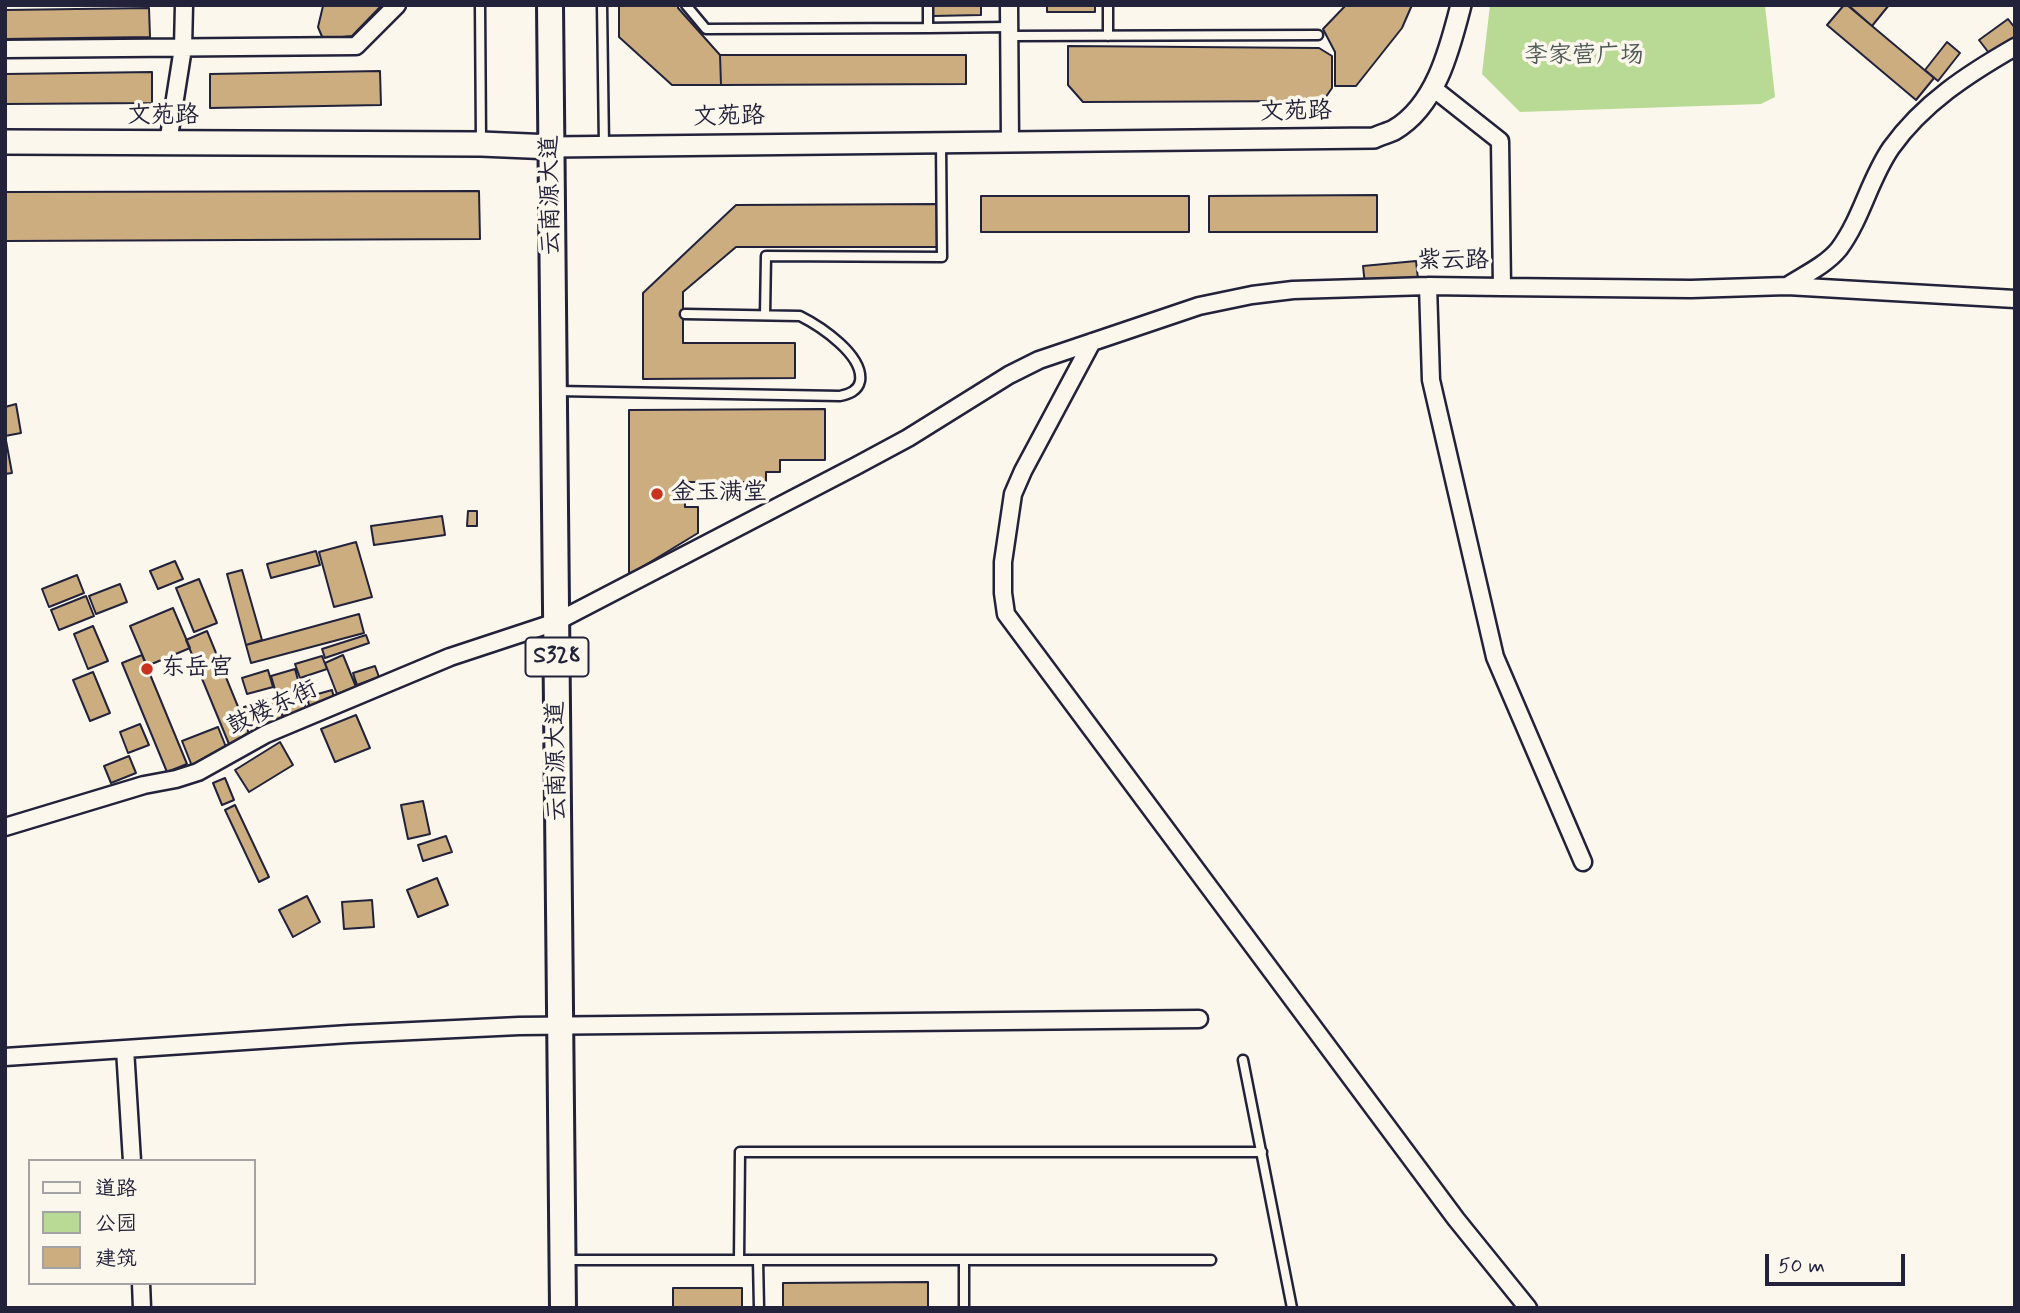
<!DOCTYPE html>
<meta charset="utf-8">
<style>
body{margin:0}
#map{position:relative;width:2020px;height:1313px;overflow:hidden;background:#fbf7ec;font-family:Mynerve,"LXGW WenKai TC",sans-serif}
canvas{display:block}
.frame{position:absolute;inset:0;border:7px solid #22223b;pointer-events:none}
.legend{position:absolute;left:28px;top:1159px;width:228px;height:126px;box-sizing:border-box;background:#fbf7ec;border:2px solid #a4a2a5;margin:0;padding:9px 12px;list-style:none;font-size:21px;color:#22223b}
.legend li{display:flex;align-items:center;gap:14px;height:35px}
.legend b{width:35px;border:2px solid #a4a2a5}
.scale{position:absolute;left:1765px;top:1254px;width:140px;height:32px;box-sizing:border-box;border:4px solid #22223b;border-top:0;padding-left:9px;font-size:21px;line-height:24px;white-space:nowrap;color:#22223b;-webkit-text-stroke:5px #fbf7ec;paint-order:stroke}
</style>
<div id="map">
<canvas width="2020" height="1313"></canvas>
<div class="frame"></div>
<ul class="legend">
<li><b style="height:9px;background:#fbf7ec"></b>道路</li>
<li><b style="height:19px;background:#b9da94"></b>公园</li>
<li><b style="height:19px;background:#cbad80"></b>建筑</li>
</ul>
<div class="scale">50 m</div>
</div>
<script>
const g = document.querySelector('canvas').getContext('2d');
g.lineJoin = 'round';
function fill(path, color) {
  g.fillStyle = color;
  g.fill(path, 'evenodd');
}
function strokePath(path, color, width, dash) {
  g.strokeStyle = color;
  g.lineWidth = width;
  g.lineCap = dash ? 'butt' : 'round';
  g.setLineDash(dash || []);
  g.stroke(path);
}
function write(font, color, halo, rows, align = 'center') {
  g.font = font + ' Mynerve,"LXGW WenKai TC",sans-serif';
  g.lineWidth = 7;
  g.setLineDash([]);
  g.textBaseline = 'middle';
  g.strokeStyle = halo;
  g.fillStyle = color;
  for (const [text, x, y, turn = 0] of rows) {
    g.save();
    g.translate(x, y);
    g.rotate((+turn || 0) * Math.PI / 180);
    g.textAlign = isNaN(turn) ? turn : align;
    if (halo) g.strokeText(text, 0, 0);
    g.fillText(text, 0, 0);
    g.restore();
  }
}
fill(new Path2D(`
 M1490 5H1765L1775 97 1761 104 1520 112 1482 74Z`), '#b9da94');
const building = new Path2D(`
 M382 5 352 36 323 39 318 27 323 6Z
 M619 5H678V8L720 55 721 85H672L619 37Z
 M933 5H981V15L933 16Z
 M1047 5H1095V12H1047Z
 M1346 5H1412L1402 28 1356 86H1335V52L1323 29Z
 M1844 5H1847L1934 78 1916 100 1827 25Z
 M1848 5H1889L1872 26Z
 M149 8 150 37 5 39V10Z
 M2008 19 2015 28V39L1992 57 1979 40Z
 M1947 42 1960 53 1938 81 1925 70Z
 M1068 46 1319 48 1332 56V88L1323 101 1083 102 1068 85Z
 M720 55H966V84L721 85Z
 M380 71 381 105 210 108V74Z
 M152 72V103L5 104V74Z
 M479 191 480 239 5 241V192Z
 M1377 195V232H1209V196Z
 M981 196H1189V232H981Z
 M938 204V247H736L683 292V343H795V378L643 379V293L736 205Z
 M1416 261 1418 279 1365 285 1363 266Z
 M16 404 21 433 5 436V407Z
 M825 409V460H780V472H766V482H685V507H698V533L629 575V410Z
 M5 435 12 473 5 474Z
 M468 511H477V526H467Z
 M442 516 445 535 374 545 371 526Z
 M356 542 372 597 334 607 319 552Z
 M316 551 320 565 271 578 267 564Z
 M175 561 183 579 158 589 150 571Z
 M242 570 262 640 246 645 227 574Z
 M77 575 84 593 49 607 42 589Z
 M199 579 217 623 194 632 176 588Z
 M120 584 127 602 96 614 89 596Z
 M86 596 94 616 59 630 51 610Z
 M173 608 190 648 147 666 130 626Z
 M359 614 364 633 251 663 246 645Z
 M93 626 108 661 88 669 74 634Z
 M207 631 250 736 229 744 186 640Z
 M366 635 369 643 325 658 322 649Z
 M142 655 187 764 167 772 122 663Z
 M343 655 356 687 337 694 325 663Z
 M322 656 327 669 300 678 295 664Z
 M375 666 379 677 357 685 353 673Z
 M295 669 307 713 284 720 271 676Z
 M268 670 273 687 247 694 242 678Z
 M93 672 110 713 90 721 73 680Z
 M332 690 335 702 310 709 307 697Z
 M276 697 284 721 252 731 244 707Z
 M356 715 370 748 335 762 321 729Z
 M140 724 149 745 128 753 120 732Z
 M218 727 228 752 192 766 182 741Z
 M280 742 293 765 249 792 235 770Z
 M129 756 136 773 111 783 104 766Z
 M225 778 234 800 222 805 213 783Z
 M423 801 430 834 408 839 401 805Z
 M235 805 269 877 259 882 225 810Z
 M446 836 452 852 423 861 418 845Z
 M437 878 448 905 418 917 407 890Z
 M307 896 320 922 293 937 279 910Z
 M372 900 374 927 344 929 342 902Z
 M928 1282V1308H783V1283Z
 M673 1288H742V1308H673Z`);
fill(building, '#cbad80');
strokePath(building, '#22223b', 2);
const service = new Path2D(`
 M480 5 481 142
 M602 5 604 146
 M686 5 706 29 928 28V5
 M1108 5V36
 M928 28 1009 27
 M1009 36 1318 35
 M765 315 766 256 942 257 941 143
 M557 391 840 396C849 394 858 391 860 381 864 355 820 326 800 316L685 314
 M1243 1060 1292 1308
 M566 1260H1211
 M739 1260 740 1152H1262
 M758 1260 759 1308
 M964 1260V1308`);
const minor = new Path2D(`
 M1009 5 1010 142
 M5 49 356 46 397 5
 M168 143 183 48 184 5
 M1428 286 1431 380 1495 657 1583 862
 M1787 286C1804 275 1826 265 1839 249 1862 218 1869 180 1891 148 1923 103 1968 74 2015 47
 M1502 287 1691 289 1787 286 2015 299
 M1092 342 1023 471 1013 494 1003 562V593L1006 614 1456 1219 1528 1308
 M5 827 144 785 176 779 198 772 266 734 450 657 556 622 856 466 908 438 1009 375 1039 360 1199 306 1252 295 1293 290 1428 286 1502 287 1500 141 1433 88
 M125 1049 132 1161
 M5 1057 349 1034 519 1026 1199 1019
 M141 1283 142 1308`);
const tertiary = new Path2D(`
 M552 147 1374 138C1380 135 1388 133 1394 130 1436 106 1450 48 1461 5`);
const secondary = new Path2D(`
 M5 142 481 144 552 147`);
const primary = new Path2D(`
 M550 5 563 1308`);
strokePath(service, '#22223b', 13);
strokePath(minor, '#22223b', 21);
strokePath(tertiary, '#22223b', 24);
strokePath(secondary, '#22223b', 28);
strokePath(primary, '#22223b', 30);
strokePath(service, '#fbf7ec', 8);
strokePath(minor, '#fbf7ec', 16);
strokePath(tertiary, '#fbf7ec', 19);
strokePath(secondary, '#fbf7ec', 23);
strokePath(primary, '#fbf7ec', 24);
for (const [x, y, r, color] of [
 [657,494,7,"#c8321e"],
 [147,669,7,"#c8321e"]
]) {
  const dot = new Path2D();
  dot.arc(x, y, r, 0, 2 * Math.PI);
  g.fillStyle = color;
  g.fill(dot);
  strokePath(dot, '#fbf7ec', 2.5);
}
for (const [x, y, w] of [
 [557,657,63]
]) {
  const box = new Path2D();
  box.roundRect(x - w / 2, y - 19.5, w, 39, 5);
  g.fillStyle = '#fbf7ec';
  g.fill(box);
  strokePath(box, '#22223b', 2);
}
write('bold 23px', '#22223b', null, [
 ["S328",557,657]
]);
write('24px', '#4f5956', '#fbf7ec', [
 ["李家营广场",1584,57]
]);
write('24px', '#22223b', '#fbf7ec', [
 ["文苑路",1296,113,-1],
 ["文苑路",163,117],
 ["文苑路",729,118,-1],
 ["云南源大道",552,195,-91],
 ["紫云路",1453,262],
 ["鼓楼东街",273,709,-25],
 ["云南源大道",558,761,-91]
]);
write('24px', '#22223b', '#fbf7ec', [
 ["金玉满堂",671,494],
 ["东岳宫",161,669]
], 'left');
</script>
